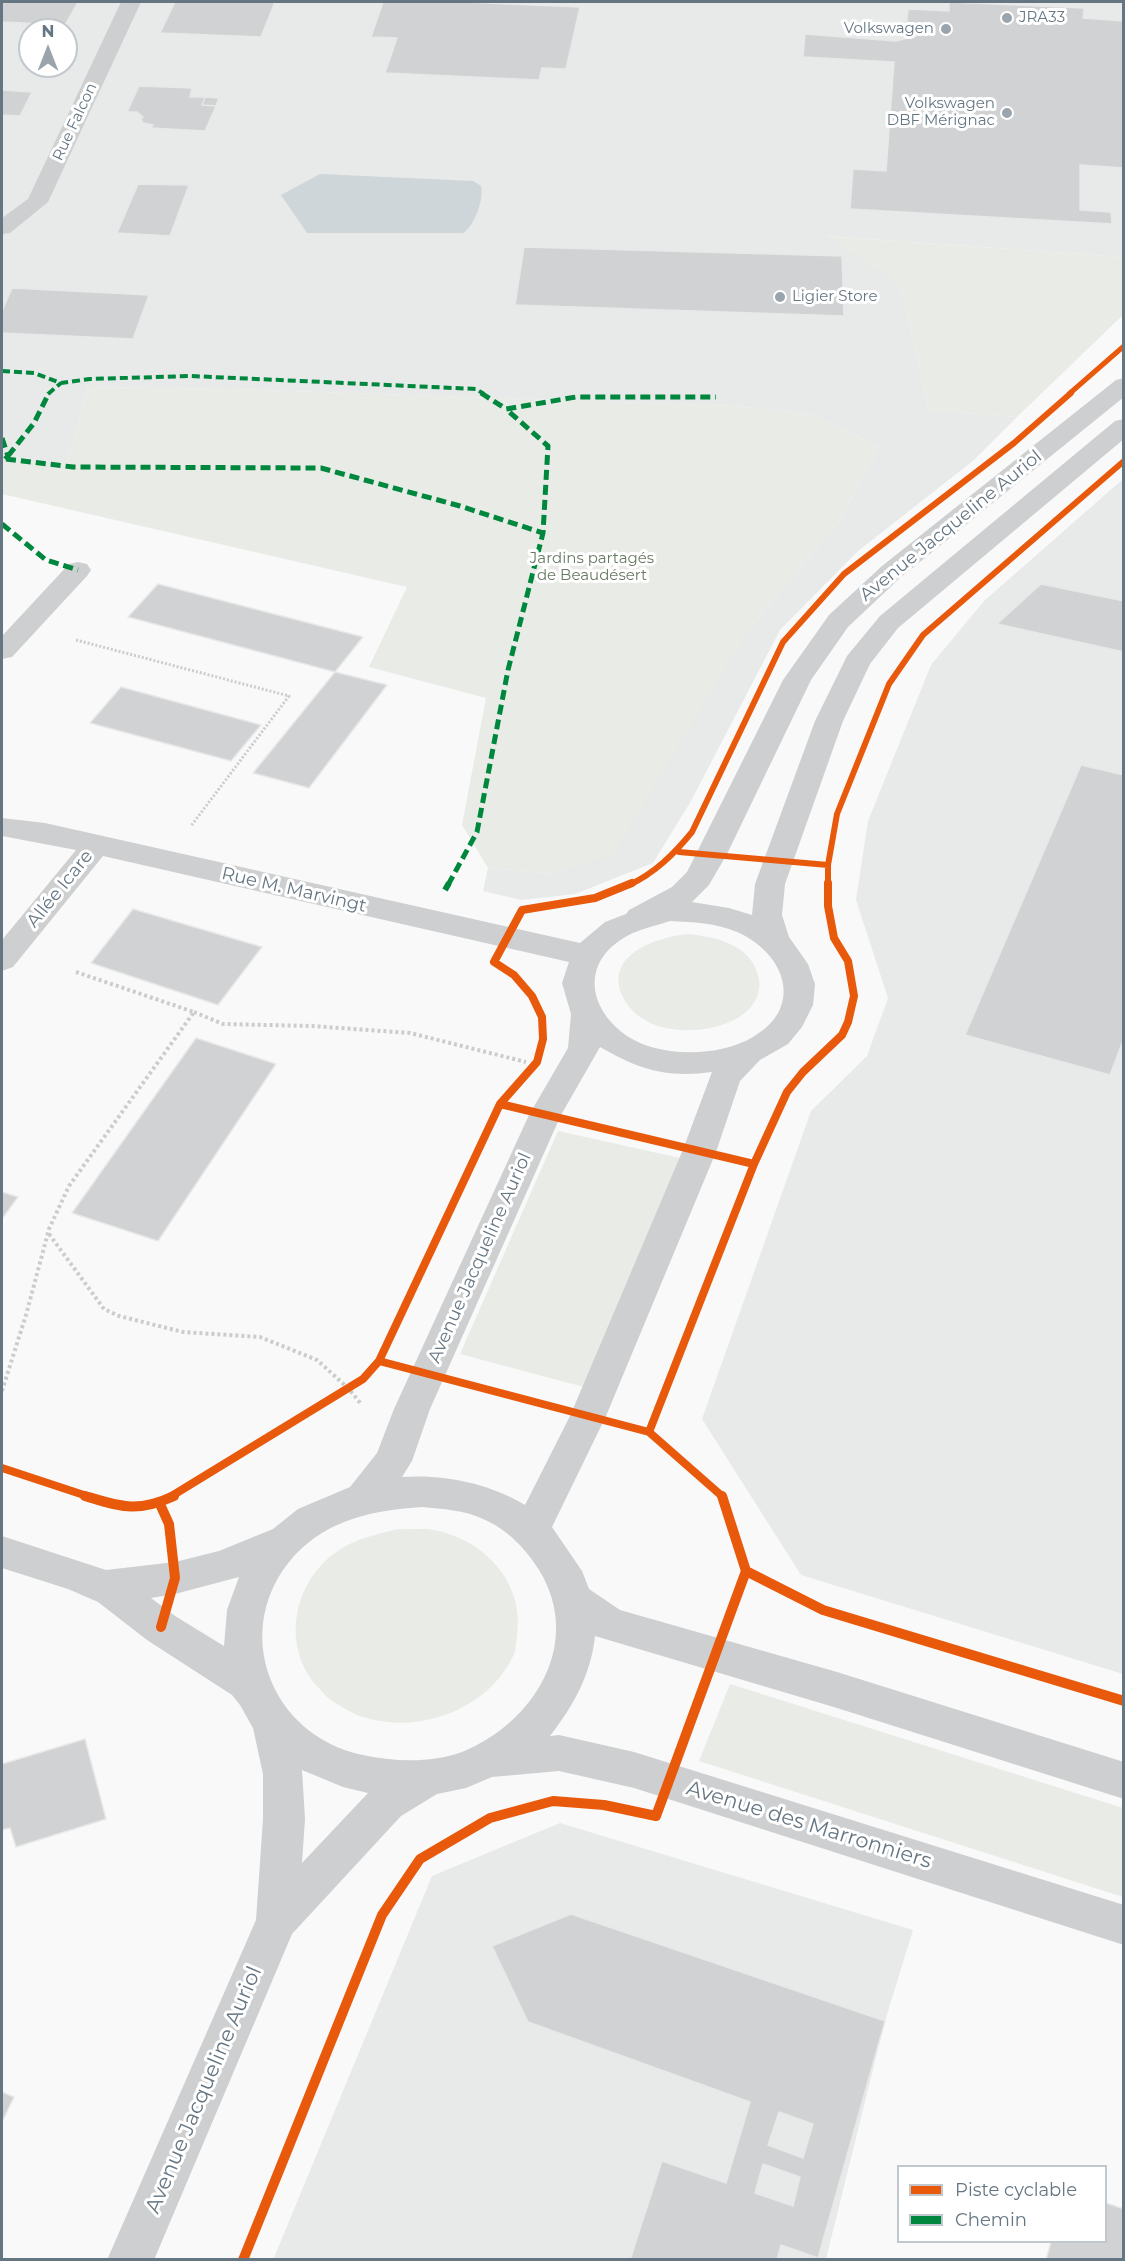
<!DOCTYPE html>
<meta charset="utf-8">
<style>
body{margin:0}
#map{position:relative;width:1125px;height:2261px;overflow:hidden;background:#f9f9f9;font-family:Montserrat,sans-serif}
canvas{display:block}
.frame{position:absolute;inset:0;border:3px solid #657683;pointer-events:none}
.legend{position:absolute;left:897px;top:2165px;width:210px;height:78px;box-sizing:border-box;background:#fff;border:2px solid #c1c8cd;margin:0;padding:8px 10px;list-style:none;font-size:18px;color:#657683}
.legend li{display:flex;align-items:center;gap:12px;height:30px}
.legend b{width:30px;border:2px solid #c1c8cd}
.north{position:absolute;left:18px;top:18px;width:60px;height:60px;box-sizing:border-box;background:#fff;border:2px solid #c1c8cd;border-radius:50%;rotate:0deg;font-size:16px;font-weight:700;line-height:24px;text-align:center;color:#657683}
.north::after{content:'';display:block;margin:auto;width:21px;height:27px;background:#99a4ac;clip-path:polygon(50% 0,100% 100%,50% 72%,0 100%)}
</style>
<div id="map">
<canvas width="1125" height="2261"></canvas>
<div class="frame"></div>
<ul class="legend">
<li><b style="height:8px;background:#e8590c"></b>Piste cyclable</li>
<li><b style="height:8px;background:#00873e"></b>Chemin</li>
</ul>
<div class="north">N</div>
</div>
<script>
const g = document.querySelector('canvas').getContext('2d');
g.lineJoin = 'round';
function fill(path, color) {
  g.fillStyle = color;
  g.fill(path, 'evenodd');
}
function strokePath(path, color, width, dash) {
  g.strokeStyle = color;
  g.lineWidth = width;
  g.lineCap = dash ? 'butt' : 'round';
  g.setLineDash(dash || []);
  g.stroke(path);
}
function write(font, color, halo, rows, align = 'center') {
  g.font = font + ' Montserrat,sans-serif';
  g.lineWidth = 6;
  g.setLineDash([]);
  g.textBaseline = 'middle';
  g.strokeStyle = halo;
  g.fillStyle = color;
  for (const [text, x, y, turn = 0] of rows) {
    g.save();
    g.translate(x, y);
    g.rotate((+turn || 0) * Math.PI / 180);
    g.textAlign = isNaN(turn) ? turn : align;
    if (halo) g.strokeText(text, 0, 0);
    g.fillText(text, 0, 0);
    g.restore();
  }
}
fill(new Path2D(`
 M2 2H1123V257L826 236 900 283 929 410 1017 417 974 460 857 552 780 630 691 801 653 863 575 894 521 900 483 891 488 868 553 874 752 625 839 521 879 447 810 414 735 406 230 389 88 387 67 463 2 456ZM30 30H66V66H30Z
 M1123 479V1674L801 1575 702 1419 811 1111 867 1056 888 998 856 900 868 821 931 665 984 601Z
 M560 1823 913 1930 885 2021 826 2259 273 2260 432 1876Z`), '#e8e9e9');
fill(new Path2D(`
 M824 236 1123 257V315L1017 417 929 410 900 283Z
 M88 387 230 389 735 406 810 414 879 447 839 521 752 625 614 854 553 874 488 868 462 825 486 698 369 667 407 587 2 494V456L67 463Z
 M688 934C715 937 750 944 758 975 763 992 754 1008 739 1017 707 1037 644 1037 624 999 601 956 656 937 688 934Z
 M558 1131 680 1158 584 1387 460 1354Z
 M398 1529C409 1530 423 1528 434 1530 485 1540 525 1583 517 1636 516 1642 516 1648 514 1654 489 1710 417 1736 360 1716 351 1713 341 1706 332 1701 326 1697 321 1690 316 1685 283 1647 292 1588 331 1556 350 1540 374 1535 398 1529Z
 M730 1684 1123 1808V1897L699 1761Z`), '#e8ebe6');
fill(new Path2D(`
 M320 174 473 181 481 186C484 200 474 226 463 233H307L281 195Z`), '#ced6d9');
const building = new Path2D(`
 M2 2H78L65 25 2 22Z
 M175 2H275L261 37 160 33Z
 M383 2H463L580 7 566 69 542 68 539 80 385 73 397 38 371 37Z
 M949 2 1084 8 1083 18 1124 21V168L1080 165V210L1111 212 1112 224 850 209 853 169 886 171 894 62 803 57 805 34 896 41 916 36 906 31 908 9 949 11Z
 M139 86 192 88 190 97H205L202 105 216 106 205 131 151 128 153 125 143 123 141 119 143 117 137 112H127Z
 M2 90 32 92 20 116 2 115Z
 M205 97 219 98 216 106 202 105Z
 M138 184 189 185 170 236 117 233Z
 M524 247 842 256 844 316 515 305Z
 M12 288 149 295 133 339 2 333V311Z
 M158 584 363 637 335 672 128 617Z
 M1041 584 1124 601V652L997 624Z
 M335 672 387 685 309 788 253 773Z
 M121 687 261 725 231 761 90 723Z
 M1081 765 1124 775V1038L1110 1075 965 1035Z
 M133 909 262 947 218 1005 91 963Z
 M196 1038 276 1064 158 1241 72 1213Z
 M2 1192 18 1197 2 1219Z
 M85 1739 106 1819 16 1847 10 1828 2 1830V1764Z
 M571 1914 885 2021 818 2258 781 2245 777 2260H630L662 2161 726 2183 750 2102 528 2022 492 1946ZM779 2112 813 2124 803 2158 768 2145ZM763 2164 800 2177 793 2206 755 2193Z
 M2 2092 14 2097 2 2122Z
 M1106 2203 1124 2209V2260H1046L1051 2242H1106Z`);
fill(building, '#d0d2d3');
strokePath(building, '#e8e8e8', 1.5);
strokePath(new Path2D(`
 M76 640 289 696 191 826`), '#cbcccd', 3, [2, 2]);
strokePath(new Path2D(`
 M194 1012 223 1024 312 1026 410 1033 526 1062
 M49 1234 104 1309 119 1316 183 1332 260 1337 317 1360 348 1388 362 1405
 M2 1391 26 1315 49 1229 69 1186 194 1012 76 972`), '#cbcccd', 4, [3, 3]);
fill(new Path2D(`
 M121 2H141L48 202 10 233 2 234V218L28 199Z
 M1124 378V397L900 578 848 627 811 680 727 854 709 885 692 902 729 908 752 915 755 884 815 721 847 656 880 616 1115 421 1124 419V439L898 628 870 664 843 721 785 884 782 915 789 937 808 964 815 984 813 1005 802 1027 788 1044 760 1060 740 1081 716 1152 606 1416 552 1527 582 1571 589 1589 620 1610 837 1672 1124 1762V1799L837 1708 595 1636C591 1674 574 1705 550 1736L559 1735 634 1752 1124 1905V1945L634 1788 559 1771 492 1777 466 1788 437 1794 401 1816 292 1934 154 2260H107L256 1920 263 1819V1774L253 1728 240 1705 232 1695 147 1640 98 1602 68 1589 2 1568V1536L106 1570 175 1562 219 1551 273 1529 298 1509 350 1487 377 1453 394 1409 529 1115 568 1048 571 1014 562 983 569 962 103 856 13 967 2 971V940L76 850 2 836V818L45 823 580 943 605 922 626 914 629 910 672 887 687 872 783 680 829 615 882 566 1116 380ZM670 921C693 922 716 923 737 932 785 953 805 1007 753 1037 724 1054 683 1056 651 1047 598 1031 568 969 627 936 639 929 656 926 670 921ZM600 1047C640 1070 666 1078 712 1072L682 1152 570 1416 525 1505C489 1483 443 1474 402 1477L412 1461 430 1409 561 1115ZM422 1507C443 1509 464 1510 483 1519 507 1529 526 1549 539 1570 584 1643 534 1723 462 1752 432 1763 394 1762 363 1755 270 1736 229 1629 294 1556 328 1519 375 1510 422 1507ZM239 1577 227 1610 224 1646 175 1616 151 1598 175 1594ZM302 1770 343 1787 368 1793 302 1863 305 1819Z
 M78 562 87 564 91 570 87 576 12 657 2 659V636L69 564Z`), '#cecfd0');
strokePath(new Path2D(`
 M2 371 34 373 61 383 90 379 191 376 476 389 484 394
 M48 394 61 383`), '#00873e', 4, [8, 4]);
strokePath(new Path2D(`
 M481 393 506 409 576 397H716
 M2 438 8 456 5 459
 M8 456 34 423 49 393
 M6 459 73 467 321 468 460 506 543 533 548 446 506 409
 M2 524 46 560 78 570
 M448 885 477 832 508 670 543 533`), '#00873e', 5, [10, 5]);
strokePath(new Path2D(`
 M445 890 449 883`), '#00873e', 6, [12, 6]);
strokePath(new Path2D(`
 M1069 394 1124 346`), '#e8590c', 5);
strokePath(new Path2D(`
 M679 852 828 865
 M629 885C655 873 674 854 692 832L783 642 844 574 1014 443 1071 393
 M828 885V865L837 814 889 684 923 635 1124 461`), '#e8590c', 6);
strokePath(new Path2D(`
 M500 1104 754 1164
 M379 1361 500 1104 537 1062 543 1039 542 1017 532 996 514 975 494 962 522 910 595 898 632 883
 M649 1432 754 1164 787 1092 803 1072 842 1035 848 1022 854 996 848 961 834 938 828 906V883
 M2 1468 90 1497
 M170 1497 363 1379 379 1361 649 1432 723 1497`), '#e8590c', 8);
strokePath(new Path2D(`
 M85 1496C122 1507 137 1513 174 1496
 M722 1496 746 1571 823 1610 1124 1701
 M159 1502 169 1524 175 1578 161 1627
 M243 2260 382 1915 420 1859 490 1818 553 1801 604 1805 656 1816 746 1571`), '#e8590c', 10);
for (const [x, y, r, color] of [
 [1007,18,6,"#99a4ac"],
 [946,29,6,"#99a4ac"],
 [1007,113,6,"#99a4ac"],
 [780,297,6,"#99a4ac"]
]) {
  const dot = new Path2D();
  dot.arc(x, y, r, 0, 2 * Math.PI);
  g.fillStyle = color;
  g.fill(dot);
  strokePath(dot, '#fff', 2);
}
write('15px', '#657683', '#fff', [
 ["JRA33",1019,18],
 ["Volkswagen",934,29,"right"],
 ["Volkswagen",995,104,"right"],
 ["DBF Mérignac",995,121,"right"],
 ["Ligier Store",792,297]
], 'left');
write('15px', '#657683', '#fff', [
 ["Rue Falcon",75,122,-65]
]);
write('15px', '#687a64', '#fff', [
 ["Jardins partagés",592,559],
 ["de Beaudésert",592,576]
]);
write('18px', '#657683', '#fff', [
 ["Avenue Jacqueline Auriol",951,526,-39],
 ["Allée Icare",60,889,-51],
 ["Rue M. Marvingt",294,890,13],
 ["Avenue Jacqueline Auriol",480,1258,-66]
]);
write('21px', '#657683', '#fff', [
 ["Avenue des Marronniers",809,1825,17],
 ["Avenue Jacqueline Auriol",204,2090,-67]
]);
</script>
